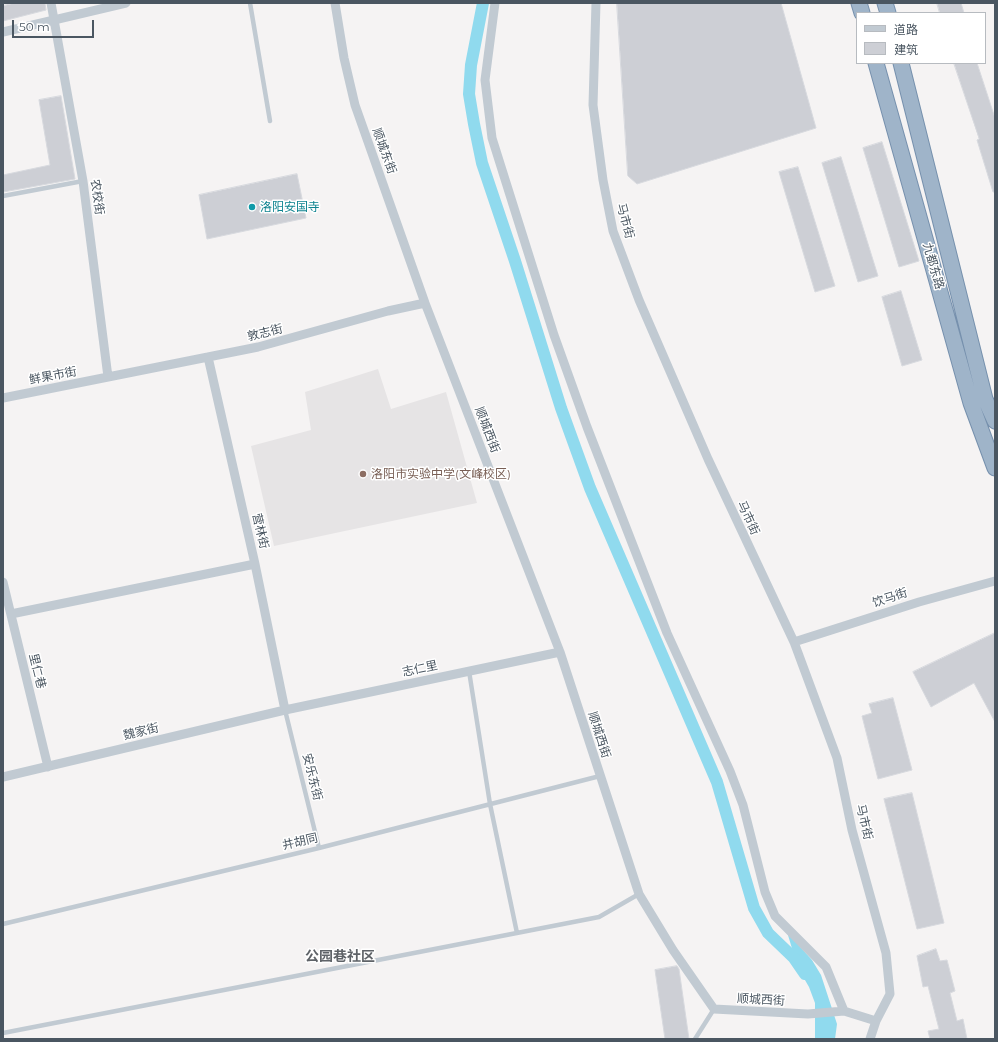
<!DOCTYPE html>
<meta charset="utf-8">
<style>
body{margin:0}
#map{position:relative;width:998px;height:1042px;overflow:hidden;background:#f5f3f3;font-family:Montserrat,"Noto Sans SC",sans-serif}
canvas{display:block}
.frame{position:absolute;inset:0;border:4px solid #4a5661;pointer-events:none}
.legend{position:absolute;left:856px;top:12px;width:130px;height:52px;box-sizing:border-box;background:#fff;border:1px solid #b7bbc0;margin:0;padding:5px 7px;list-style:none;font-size:12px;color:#4a5661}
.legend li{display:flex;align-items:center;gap:8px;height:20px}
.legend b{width:20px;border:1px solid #b7bbc0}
.scale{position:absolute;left:12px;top:20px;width:82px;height:18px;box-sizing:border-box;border:2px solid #4a5661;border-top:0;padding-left:5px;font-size:12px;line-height:14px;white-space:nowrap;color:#4a5661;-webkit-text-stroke:3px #fff;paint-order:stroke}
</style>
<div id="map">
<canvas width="998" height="1042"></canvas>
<div class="frame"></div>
<ul class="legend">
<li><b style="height:5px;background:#c1cad2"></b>道路</li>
<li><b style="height:11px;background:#cdcfd5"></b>建筑</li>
</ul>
<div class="scale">50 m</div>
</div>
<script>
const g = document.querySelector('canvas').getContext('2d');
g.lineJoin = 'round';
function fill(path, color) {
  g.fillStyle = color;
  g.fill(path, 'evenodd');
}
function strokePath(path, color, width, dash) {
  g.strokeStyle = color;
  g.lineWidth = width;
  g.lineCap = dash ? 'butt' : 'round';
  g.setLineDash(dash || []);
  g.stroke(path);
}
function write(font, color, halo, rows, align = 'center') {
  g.font = font + ' Montserrat,"Noto Sans SC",sans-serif';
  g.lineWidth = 3;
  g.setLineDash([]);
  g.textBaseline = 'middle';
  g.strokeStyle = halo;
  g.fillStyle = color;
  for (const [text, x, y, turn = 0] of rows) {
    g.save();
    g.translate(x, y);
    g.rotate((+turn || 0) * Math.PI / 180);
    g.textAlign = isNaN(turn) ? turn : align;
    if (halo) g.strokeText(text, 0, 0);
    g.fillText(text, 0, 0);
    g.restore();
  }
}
fill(new Path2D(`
 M378 369 391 409 446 392 477 503 274 546 251 446 311 430 305 392Z`), '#e6e4e5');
fill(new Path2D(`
 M787 932 812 960 821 975 837 1024 835 1039H815V1003L809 987 798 968Z`), '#90daee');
strokePath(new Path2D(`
 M483 3 471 65 469 94 474 124 482 163 515 261 561 408 590 488 717 782 754 908 768 933 794 958 805 974`), '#90daee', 12);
const building = new Path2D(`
 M15 3H45L46 10 3 21V6Z
 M617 3H781L816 128 637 184 628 176Z
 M937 3H961L964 13H940Z
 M954 63H977L995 118V192H993L977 140 979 139Z
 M61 96 75 179 3 192V175L50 165 39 100Z
 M882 142 919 261 899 267 863 148Z
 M841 157 878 276 858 282 822 163Z
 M798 167 835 286 815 292 779 172Z
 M297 174 306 218 207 239 199 195Z
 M901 291 922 360 902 366 882 297Z
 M995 633V722L974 683 931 707 913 672Z
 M893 698 912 770 878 779 862 716 872 713 869 704Z
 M912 793 944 923 917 929 884 799Z
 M936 949 940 961 947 960 955 991 950 993 957 1021 963 1019 967 1039H930L928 1031 939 1029 928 986 923 987 917 956Z
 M677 966 679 969 689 1039H665L655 970Z`);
fill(building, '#cdcfd5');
strokePath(building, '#d7d9de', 1);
const trunk = new Path2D(`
 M859 3 862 13
 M885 3 888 13
 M876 63 971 403 995 468
 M901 63 985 399 995 421`);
strokePath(trunk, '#7690ad', 17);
strokePath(new Path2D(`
 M250 3 270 121
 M3 196 83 181
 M469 671 490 804 517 933
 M285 710 319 848
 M3 924 319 848 600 776
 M3 1033 599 917 639 894
 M695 1039 714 1009`), '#c1cad2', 4.5);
strokePath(new Path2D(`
 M51 3 83 181 108 377
 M335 3 344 58 355 105 425 303 560 652 639 894 673 950 714 1009 808 1014 844 1011 876 1021
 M495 3 485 80 492 138 554 335 587 427 667 633 730 771 743 805 765 892 775 916 826 967 844 1011
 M596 3 593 105 603 180 613 231 639 300 708 459 794 642 837 758 852 830 886 953 890 994 876 1021 870 1039
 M3 32 126 3
 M208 357 255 564 285 710
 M3 398 258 347 388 311 425 303
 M3 582 48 767
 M11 614 255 564
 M794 642 919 602 995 581
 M3 777 285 710 560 652`), '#c1cad2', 9);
strokePath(trunk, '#9fb4c9', 15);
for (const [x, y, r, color] of [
 [252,207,4,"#0f9aa8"],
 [363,474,4,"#8d6e63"]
]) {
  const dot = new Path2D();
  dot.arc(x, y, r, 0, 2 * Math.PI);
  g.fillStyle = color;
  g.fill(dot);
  strokePath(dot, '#fff', 1.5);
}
write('12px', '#4a5661', '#fff', [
 ["顺城东街",384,151,70],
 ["农校街",97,197,82],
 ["马市街",625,221,75],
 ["九都东路",933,266,74],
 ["敦志街",265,333,-14],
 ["鲜果市街",53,376,-11],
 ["顺城西街",487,430,69],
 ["马市街",748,518,65],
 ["营林街",260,531,77],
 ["饮马街",890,598,-18],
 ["志仁里",420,669,-12],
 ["里仁巷",37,671,76],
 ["魏家街",141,732,-13],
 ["顺城西街",599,735,72],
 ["安乐东街",312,777,76],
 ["马市街",864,822,77],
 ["井胡同",300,842,-13],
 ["顺城西街",761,1000,3]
]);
write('12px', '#0d838f', '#fff', [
 ["洛阳安国寺",260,207]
], 'left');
write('12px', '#785e54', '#fff', [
 ["洛阳市实验中学(文峰校区)",371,474]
], 'left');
write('bold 14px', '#5f6368', '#fff', [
 ["公园巷社区",340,957]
]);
</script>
